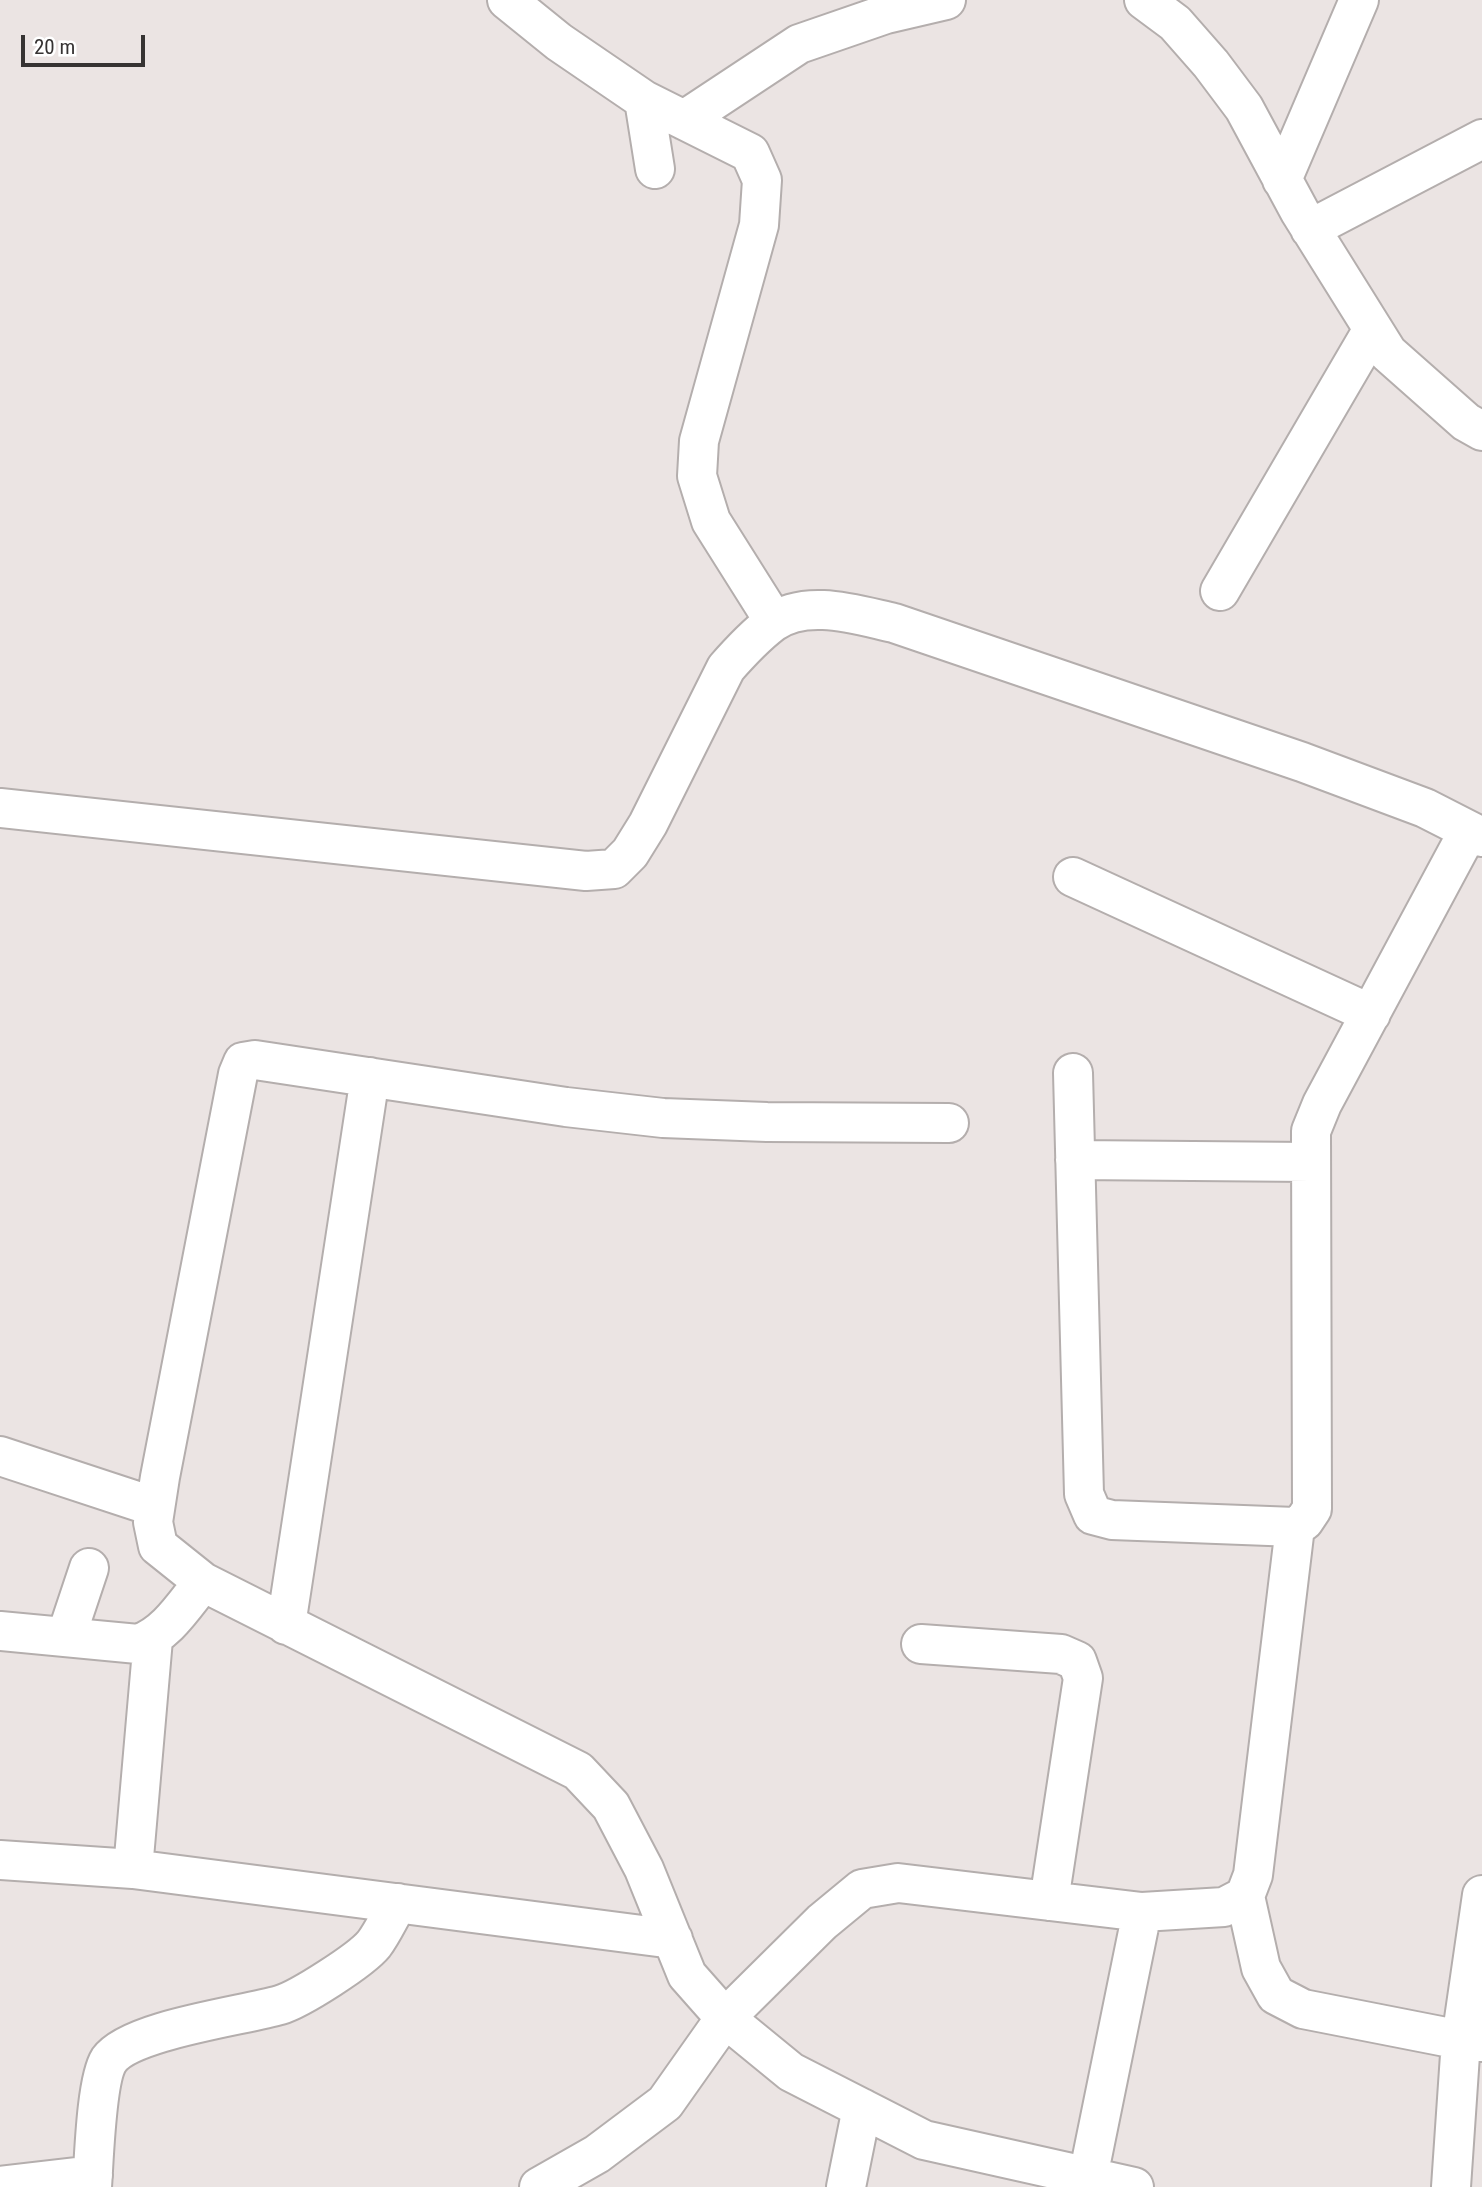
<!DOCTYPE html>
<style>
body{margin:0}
#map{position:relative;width:1482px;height:2187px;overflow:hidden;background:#ebe4e3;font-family:"Roboto Condensed",sans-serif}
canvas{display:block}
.scale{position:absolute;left:21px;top:35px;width:124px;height:32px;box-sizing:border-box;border:4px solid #363333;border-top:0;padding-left:9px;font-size:21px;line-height:24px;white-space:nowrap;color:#363333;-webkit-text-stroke:5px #fff;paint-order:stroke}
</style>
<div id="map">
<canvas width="1482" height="2187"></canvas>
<div class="scale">20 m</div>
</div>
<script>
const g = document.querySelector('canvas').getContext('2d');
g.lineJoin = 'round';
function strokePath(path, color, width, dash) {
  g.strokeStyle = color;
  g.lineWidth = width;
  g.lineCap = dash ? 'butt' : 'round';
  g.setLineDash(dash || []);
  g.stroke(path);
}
const minor = new Path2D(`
 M507 0 559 42 644 100 750 153 762 180 759 225 699 441 697 476 711 521 774 621
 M1144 0 1175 23 1211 64 1244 108 1300 212 1388 353 1466 422 1482 431
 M644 100 655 169
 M684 120 799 44 886 14 946 0
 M1282 180 1359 0
 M1310 229 1482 139
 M1220 591 1373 329
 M0 808 586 871 614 869 630 853 648 824 726 668C740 652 755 636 772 623 806 598 857 615 894 623L1302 762 1425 808 1482 837
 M1073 877 1371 1014
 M1073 1073 1084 1494 1093 1515 1112 1520 1295 1527 1304 1521 1312 1509 1311 1131 1322 1104 1468 832
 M949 1123 767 1122 663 1118 566 1107 255 1060 243 1062 238 1074 160 1477 153 1522 158 1546 203 1582 578 1771 611 1806 644 1869 687 1975 725 2018 791 2072 924 2140 1134 2187
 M1075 1160 1310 1162
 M0 1456 155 1507
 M286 1625 370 1077
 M0 1631 138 1644C167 1634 184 1605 203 1582
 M66 1637 89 1568
 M921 1644 1061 1654 1077 1661 1083 1678 1049 1901
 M0 1860 133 1869 673 1939
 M133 1869 153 1639
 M1245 1896 1261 1968 1276 1995 1303 2009 1461 2040 1482 2042
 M1088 2177 1142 1912
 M0 2186 93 2175
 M92 2187C94 2160 96 2080 109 2060 130 2030 242 2016 280 2005 300 1999 361 1960 374 1944 383 1932 390 1916 398 1903
 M539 2187 597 2154 665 2103 725 2018 822 1922 862 1889 898 1883 1142 1912 1224 1907 1245 1896 1253 1875 1295 1527
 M846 2187 862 2108
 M1451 2187 1461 2040 1482 1895`);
strokePath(minor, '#b4aead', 42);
strokePath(minor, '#fff', 38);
</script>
